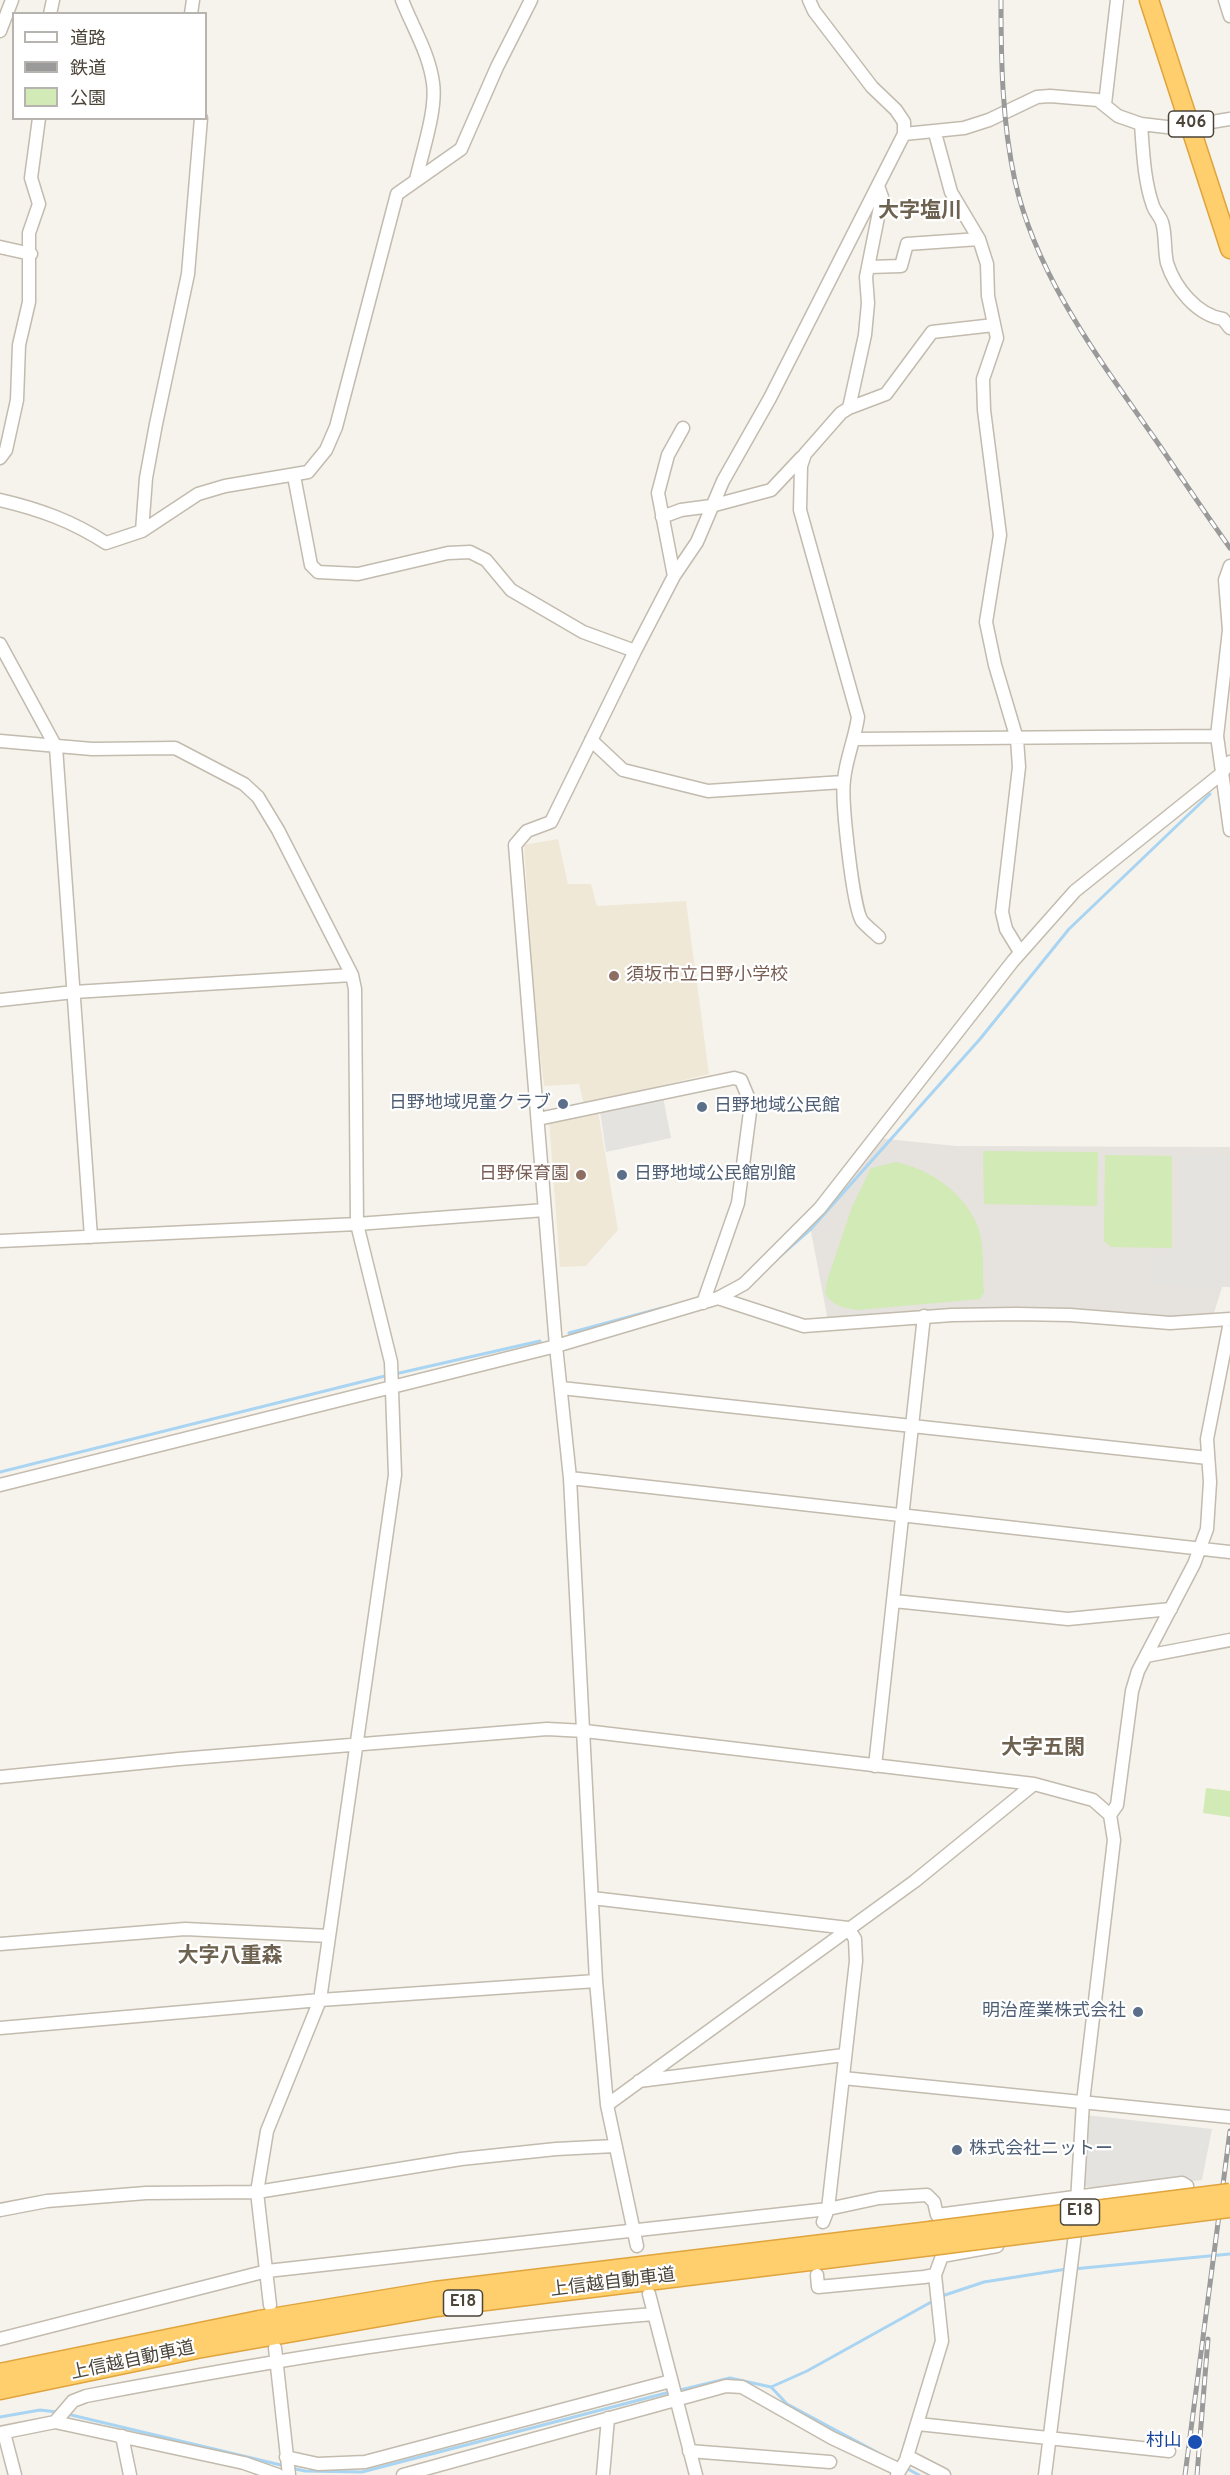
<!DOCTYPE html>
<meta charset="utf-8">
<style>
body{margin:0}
#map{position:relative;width:1230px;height:2475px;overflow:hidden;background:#f6f3ec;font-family:Overpass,"Noto Sans JP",sans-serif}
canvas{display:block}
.legend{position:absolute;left:12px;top:12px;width:195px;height:108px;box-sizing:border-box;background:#fff;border:2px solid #b7b4b0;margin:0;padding:8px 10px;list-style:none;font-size:18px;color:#4b4439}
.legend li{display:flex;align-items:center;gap:12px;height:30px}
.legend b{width:30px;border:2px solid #b7b4b0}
</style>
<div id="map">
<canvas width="1230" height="2475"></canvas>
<ul class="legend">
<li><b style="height:8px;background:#fff"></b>道路</li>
<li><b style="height:8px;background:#9a9a9a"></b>鉄道</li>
<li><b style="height:16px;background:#d2eab5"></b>公園</li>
</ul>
</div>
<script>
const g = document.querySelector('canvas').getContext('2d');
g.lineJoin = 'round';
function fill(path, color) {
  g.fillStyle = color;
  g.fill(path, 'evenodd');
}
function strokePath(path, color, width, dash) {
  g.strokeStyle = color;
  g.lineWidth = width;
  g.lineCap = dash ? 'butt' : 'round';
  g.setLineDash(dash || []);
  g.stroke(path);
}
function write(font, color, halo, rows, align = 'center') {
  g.font = font + ' Overpass,"Noto Sans JP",sans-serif';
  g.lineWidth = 4.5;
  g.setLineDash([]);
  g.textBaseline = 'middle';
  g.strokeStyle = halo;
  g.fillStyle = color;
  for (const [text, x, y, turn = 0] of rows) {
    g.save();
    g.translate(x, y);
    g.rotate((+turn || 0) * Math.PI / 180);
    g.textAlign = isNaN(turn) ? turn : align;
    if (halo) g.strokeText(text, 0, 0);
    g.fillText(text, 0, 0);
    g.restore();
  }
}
fill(new Path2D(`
 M876 1138 956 1146 1230 1147V1262L1213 1316 1138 1320 1055 1310 828 1321 810 1226Z`), '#e6e2dd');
fill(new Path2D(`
 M558 839 568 884H591L597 906 686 901 709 1074 584 1104 579 1084 544 1086 536 1020 524 845Z
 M598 1111 618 1230 586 1266 560 1267 549 1121Z`), '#efe8d6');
fill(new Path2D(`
 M983 1151 1098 1152 1097 1206 984 1204Z
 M1105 1155 1172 1156V1248L1111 1247 1104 1241Z
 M896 1162C931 1170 964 1192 978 1227 985 1246 982 1273 984 1293L980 1299 858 1310C844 1308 832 1306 825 1293L827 1281 852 1207 871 1168Z
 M1206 1788 1230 1791V1817L1203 1813Z`), '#d2eab5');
fill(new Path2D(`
 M663 1097 671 1138 606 1152 600 1111Z
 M1180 1156H1230V1287L1151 1285V1254H1177Z
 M1086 2115 1212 2129 1202 2180 1114 2189 1080 2186Z`), '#e5e3e0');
strokePath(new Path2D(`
 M776 1260 810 1230 980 1039 1069 929 1210 794
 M569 1333 662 1308
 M395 1374 540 1341
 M0 1472 389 1375
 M1073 2269 1230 2254
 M942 2296 984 2282 1067 2269
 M771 2387 807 2371 933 2301
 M676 2391 730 2378 771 2387 787 2404 884 2456
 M67 2414 285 2466
 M0 2417 40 2410 57 2412
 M291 2468 305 2471 362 2472 670 2392
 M906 2468 919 2475`), '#a9d4f2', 3);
const minor = new Path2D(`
 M402 0C413 28 429 53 433 83 437 110 422 152 416 180
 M1225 0 1230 16
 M50 14 53 0
 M191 14 193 0
 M0 31 12 0
 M1105 104 1117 0
 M1141 124C1143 151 1144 181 1153 206 1155 212 1160 216 1162 222 1166 235 1164 250 1167 263 1175 288 1197 315 1223 319L1230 328
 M935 133 951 192 979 239 987 264 988 296 997 338 983 379 984 410 1000 535 986 622 995 665 1017 739 1019 767 1002 912 1006 929 1020 952
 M904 134 964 128 989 120 1037 97 1050 96 1098 100 1118 116 1141 124 1175 128 1230 119
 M878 186 882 197 866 277 868 303 865 335 849 408 841 413 805 454 801 466 800 510 858 717C855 739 846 758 844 780 841 800 853 908 862 921 867 927 874 932 879 937
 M0 247 31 254
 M869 267 901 266 907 244 979 239
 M849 408 886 394 932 332 994 325
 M0 458 6 450 17 400 19 345 29 302V233L39 204 31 178 39 118
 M294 476 311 565 318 572 358 574 448 553 470 552 486 560 511 590 583 632 635 651
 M0 500C39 509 72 521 106 543L142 531 198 494 225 486 308 472 326 450 336 427 397 194 461 149 497 67 531 0
 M662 517 681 510 711 506 771 490 802 457
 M142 531 146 478 156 424 188 274 201 118
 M1230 566 1225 580 1229 630 1217 736 1230 830
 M674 576 658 493 668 455 683 428
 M0 644 56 747 91 1237
 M856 739 1217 736
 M591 740 623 770 708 791 843 782
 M0 741 92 749 175 748 244 784 258 797 278 830 352 975 355 989 357 1224 391 1362 395 1475 320 2000 267 2131 257 2192 270 2305
 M0 1000 74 992 352 975
 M538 1119 734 1078 741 1080 751 1104 738 1203 703 1303
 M0 1241 357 1224 545 1210
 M718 1298 804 1326 952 1315 1016 1314 1070 1315 1170 1323 1230 1319
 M561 1388 1208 1458
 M570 1478 1230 1552
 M0 1485 556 1346 718 1298 744 1284 820 1208 1013 961 1075 891 1221 774 1230 762
 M894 1601 1068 1619 1171 1609
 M1146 1656 1230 1640
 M875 1766 924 1316
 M0 1777 179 1759 547 1729 585 1731 1034 1784 1093 1800 1110 1815 1114 1840 1083 2102 1075 2234 1045 2475
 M1110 1815 1117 1805 1132 1691 1138 1671 1194 1564 1207 1529 1210 1482 1207 1439 1230 1322
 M592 1898 848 1928 855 1939 856 1961 828 2209 823 2222
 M0 1944 185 1929 329 1936
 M0 2028 320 2000 596 1981
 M843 2078 1230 2117
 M639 2081 844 2055
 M607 2105 915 1881 1034 1784
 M0 2210 47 2201 146 2193 257 2192 461 2159 556 2149 615 2146
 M637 2246 607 2105 596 1981 570 1478 556 1346 515 845 527 831 551 822 635 651 674 576 697 542 723 481 770 398 904 134V122L896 110 872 87 814 11 809 0
 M817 2275 818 2287 924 2277 935 2275 942 2256 997 2246
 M649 2294 696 2475
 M0 2339 267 2271 828 2209 879 2198 927 2195 934 2202 937 2215 1182 2183 1187 2186 1185 2204
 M275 2348 289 2475
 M55 2422 244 2463 278 2475
 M918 2424 1169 2451
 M0 2433 55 2422 73 2401 86 2396C274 2360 463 2329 654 2314
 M4 2433 15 2475
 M122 2436 130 2475
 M689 2451 830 2462
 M907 2456 944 2475
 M286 2457 318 2464 365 2462 671 2381
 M403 2475 726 2386 742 2387 832 2438 900 2470
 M603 2475 608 2418
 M897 2475 906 2460 942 2341 935 2275`);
const highway = new Path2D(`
 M1149 0 1230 249
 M0 2373 259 2320 435 2291 930 2231
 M0 2390 197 2349 437 2307 931 2246`);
strokePath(minor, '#c2bbae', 15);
strokePath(highway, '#e0a43c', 21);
strokePath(minor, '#fff', 12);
strokePath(highway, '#ffcf6e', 18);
const rail = new Path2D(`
 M1001 0C1001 60 1002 122 1015 181 1037 278 1100 360 1155 439 1180 475 1204 512 1230 548
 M1185 2475 1230 2131
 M1197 2475 1208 2339`);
strokePath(rail, '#9a9a9a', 5);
strokePath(rail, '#fff', 3, [9]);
const highwayBridge = new Path2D(`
 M930 2231 1230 2193
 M931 2246 1230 2208`);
strokePath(highwayBridge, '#e0a43c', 21, []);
strokePath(highwayBridge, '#ffcf6e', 18);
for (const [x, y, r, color] of [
 [614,976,6,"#8d6e63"],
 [563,1104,6,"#5c6f8a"],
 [702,1107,6,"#5c6f8a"],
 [581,1175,6,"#8d6e63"],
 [622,1175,6,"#5c6f8a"],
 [1138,2012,6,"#5c6f8a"],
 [957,2150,6,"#5c6f8a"],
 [1195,2442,8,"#1a4fb4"]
]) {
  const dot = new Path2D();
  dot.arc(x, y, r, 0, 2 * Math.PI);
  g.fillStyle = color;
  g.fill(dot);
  strokePath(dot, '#fff', 2);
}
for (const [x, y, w] of [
 [1191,124,45],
 [1080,2212,39],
 [463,2303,39]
]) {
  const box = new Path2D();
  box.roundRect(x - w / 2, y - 13, w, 26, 4.5);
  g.fillStyle = '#fff';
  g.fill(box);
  strokePath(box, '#4b4439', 1.5);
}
write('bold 16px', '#4b4439', null, [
 ["406",1191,124],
 ["E18",1080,2212],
 ["E18",463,2303]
]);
write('18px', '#785e54', '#fff', [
 ["須坂市立日野小学校",626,976],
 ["日野保育園",569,1175,"right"]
], 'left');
write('18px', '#4e5e75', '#fff', [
 ["日野地域児童クラブ",551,1104,"right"],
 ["日野地域公民館",714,1107],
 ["日野地域公民館別館",634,1175],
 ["明治産業株式会社",1126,2012,"right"],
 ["株式会社ニットー",969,2150]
], 'left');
write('18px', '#4b4439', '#fff', [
 ["上信越自動車道",613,2284,-7],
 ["上信越自動車道",133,2362,-12]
]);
write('18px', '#164399', '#fff', [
 ["村山",1182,2442]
], 'right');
write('bold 21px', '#6e6250', '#fff', [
 ["大字塩川",920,213],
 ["大字五閑",1043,1750],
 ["大字八重森",230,1958]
]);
</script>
